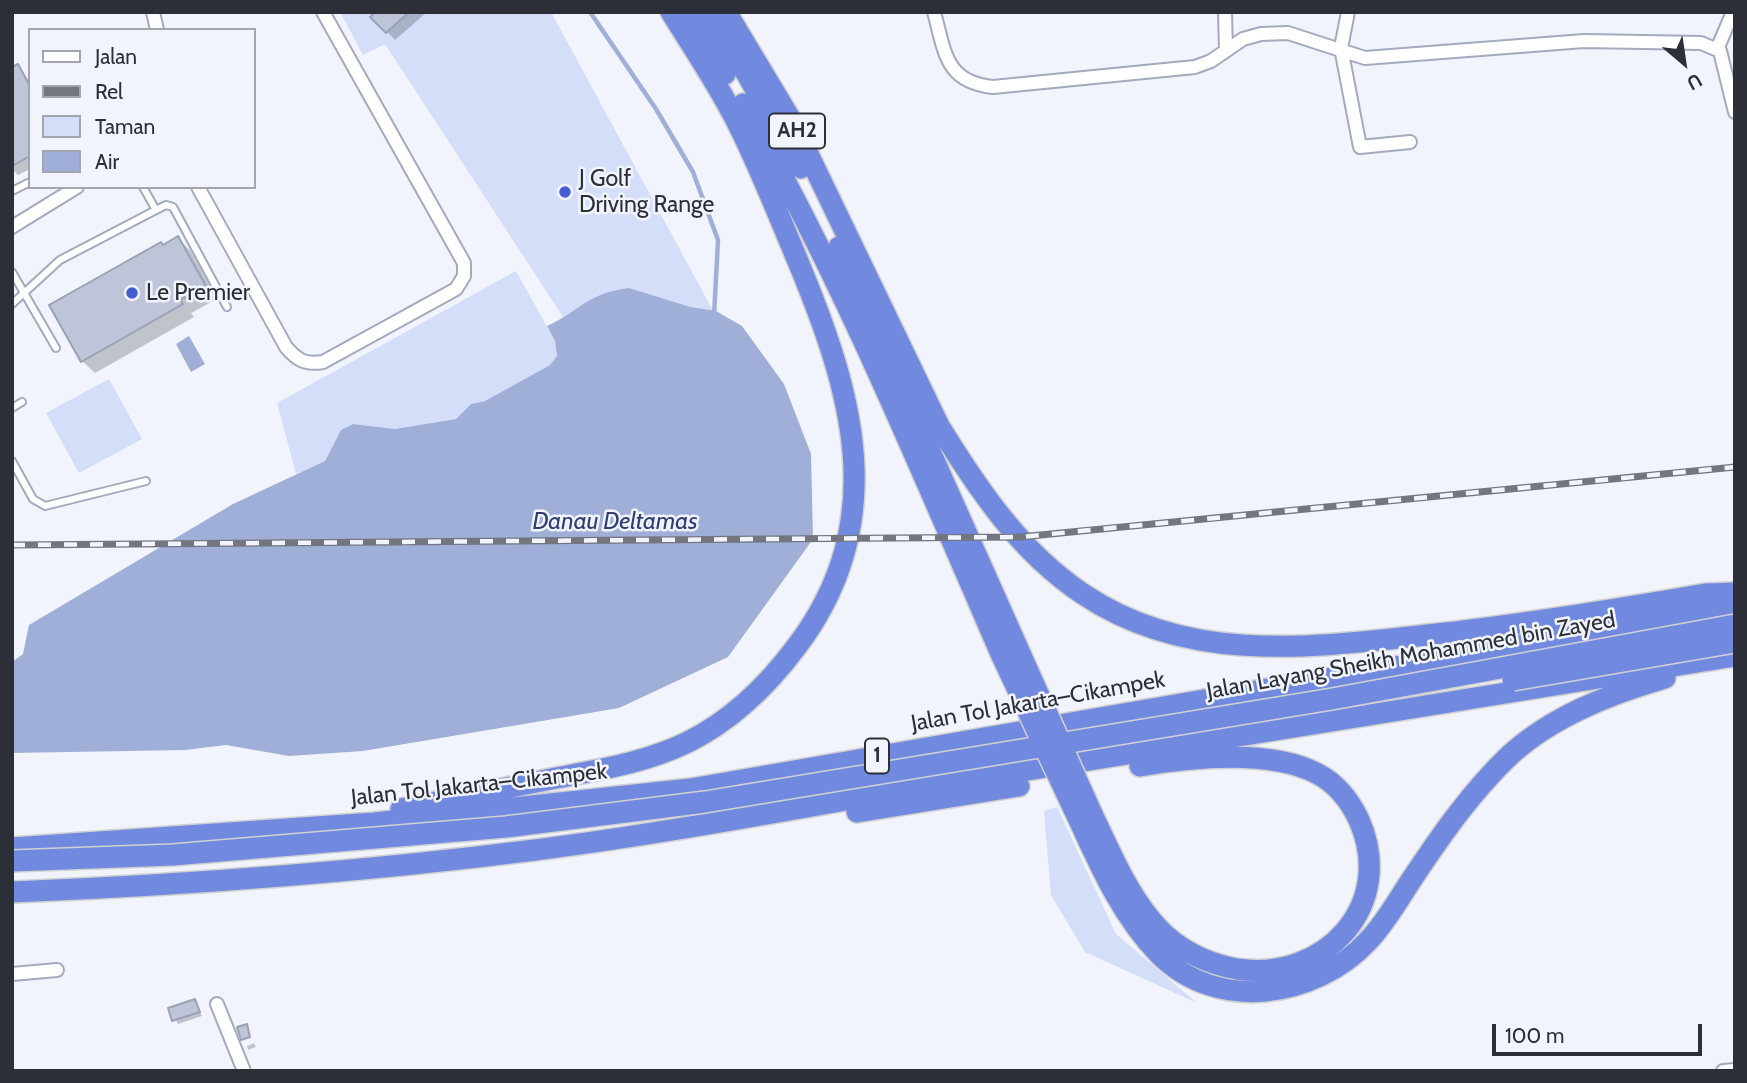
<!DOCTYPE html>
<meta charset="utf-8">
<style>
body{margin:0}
#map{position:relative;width:1747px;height:1083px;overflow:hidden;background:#f1f4fc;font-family:Cabin,sans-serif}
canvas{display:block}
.frame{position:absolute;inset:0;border:14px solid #2c2f37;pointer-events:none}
.legend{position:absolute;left:28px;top:28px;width:228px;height:161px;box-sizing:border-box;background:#f1f4fc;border:2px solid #a2a5ad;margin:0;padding:9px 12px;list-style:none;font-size:21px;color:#2c2f37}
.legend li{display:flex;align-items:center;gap:14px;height:35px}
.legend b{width:35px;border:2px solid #a2a5ad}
.north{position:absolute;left:1649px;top:28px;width:70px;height:70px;-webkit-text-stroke:5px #f1f4fc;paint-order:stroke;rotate:151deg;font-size:19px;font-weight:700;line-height:28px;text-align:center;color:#2c2f37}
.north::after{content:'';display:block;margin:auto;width:24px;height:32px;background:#2c2f37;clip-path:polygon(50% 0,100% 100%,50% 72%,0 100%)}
.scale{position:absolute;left:1492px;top:1024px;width:210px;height:32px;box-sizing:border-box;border:4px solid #2c2f37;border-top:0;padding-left:9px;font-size:21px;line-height:24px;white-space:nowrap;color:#2c2f37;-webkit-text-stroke:5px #f1f4fc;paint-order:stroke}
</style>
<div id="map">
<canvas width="1747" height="1083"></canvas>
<div class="frame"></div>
<ul class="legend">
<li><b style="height:9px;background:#fff"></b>Jalan</li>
<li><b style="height:9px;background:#73767e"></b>Rel</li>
<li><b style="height:19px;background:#d4def9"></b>Taman</li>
<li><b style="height:19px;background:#a0afd8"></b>Air</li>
</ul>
<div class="north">U</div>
<div class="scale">100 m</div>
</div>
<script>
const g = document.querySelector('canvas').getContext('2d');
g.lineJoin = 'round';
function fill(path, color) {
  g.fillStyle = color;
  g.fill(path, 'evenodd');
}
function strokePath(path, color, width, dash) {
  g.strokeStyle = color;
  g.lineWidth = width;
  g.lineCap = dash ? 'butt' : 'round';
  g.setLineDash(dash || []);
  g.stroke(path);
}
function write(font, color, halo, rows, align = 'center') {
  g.font = font + ' Cabin,sans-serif';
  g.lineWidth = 5;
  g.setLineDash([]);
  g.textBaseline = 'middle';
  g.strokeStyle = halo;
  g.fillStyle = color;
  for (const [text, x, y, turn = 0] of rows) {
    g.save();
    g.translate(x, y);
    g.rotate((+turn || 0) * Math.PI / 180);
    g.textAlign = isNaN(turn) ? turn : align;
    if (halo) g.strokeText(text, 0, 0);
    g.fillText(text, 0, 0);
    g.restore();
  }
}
fill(new Path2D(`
 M340 12H551L723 329 610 389 385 44 363 55Z
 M516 271 555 341 557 356 550 365 485 401 471 404 456 419 395 429 353 424 341 430 325 461 296 474 277 403Z
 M109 379 142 439 79 473 46 413Z
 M1057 807 1116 934 1197 1003 1085 952 1051 895 1044 811Z`), '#d4def9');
fill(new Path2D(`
 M629 288 690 307 716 311 742 326 784 384 811 454 813 539 728 657 619 708 363 751 289 756 226 745 185 750 12 753V662L23 654 29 625 233 504 325 461 341 430 353 424 395 429 456 419 471 404 485 401 550 365 557 356 555 341 547 326C582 310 585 294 629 288Z
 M189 336 205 364 191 372 176 344Z`), '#a0afd8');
fill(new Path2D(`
 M377 12H427L395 40 373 17Z
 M17 66 30 82V169L18 175 12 169V69Z
 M178 239 191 251 217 299 191 313 194 317 95 373 82 361 164 247Z
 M195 1001 202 1016 178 1024 170 1009Z
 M254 1043 256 1047 248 1050 247 1046Z`), '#0003');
strokePath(new Path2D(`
 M590 12 656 109 693 172 718 240 714 316`), '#a0afd8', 4.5);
const building = new Path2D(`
 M375 12H409L386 33 370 17Z
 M18 64 30 86V156L12 166V67Z
 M178 236 206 286 180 300 183 304 81 362 49 305 161 242 163 245Z
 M195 999 200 1012 172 1021 168 1008Z
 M247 1024 250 1037 241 1040 237 1027Z`);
fill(building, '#bec5d9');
strokePath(building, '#9aa1b4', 2);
const lane = new Path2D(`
 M143 187 156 210 166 205 173 207 227 307
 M12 191 30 182
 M12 272 56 348
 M12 304 60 260 156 210
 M12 408 22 402
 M12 461 33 499 45 506 146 481`);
const street = new Path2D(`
 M153 12 157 30
 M934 12C945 52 945 82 993 87L1195 67 1211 61 1243 39 1261 34 1288 33 1365 58 1584 41 1701 43 1720 51 1735 112
 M1225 12 1226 50
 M1348 12 1341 48 1360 147 1410 142
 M1718 47 1733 12
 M198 187 286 347C297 360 305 365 323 362L456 289 464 276V263L323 12
 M12 227 77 187
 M12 974 57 970
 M217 1004 244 1071
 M1723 1071 1735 1070`);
const highway = new Path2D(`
 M689 12 725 74
 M711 12 801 168
 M726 12 794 125 939 426C978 489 1020 552 1083 594 1187 664 1309 648 1427 635 1520 625 1613 610 1705 594L1735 593
 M743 104C844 281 921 470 1002 656
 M839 247 1019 651
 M401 809C451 799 501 789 551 779 598 770 645 763 688 742 732 720 768 685 797 646 892 520 852 391 797 259 778 214 760 168 738 124 719 86 694 49 671 12
 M857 812 1019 786
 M1092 814C1111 853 1128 896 1158 928 1178 950 1208 964 1237 969 1324 982 1397 906 1359 820 1350 801 1337 784 1318 774 1272 749 1190 757 1140 766
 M1080 822C1101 868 1123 917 1159 954 1217 1013 1315 998 1368 941 1387 921 1399 898 1414 876 1442 834 1473 790 1510 755 1553 716 1610 694 1665 678
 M12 848 374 823 690 789 1735 608
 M12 892C187 885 361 872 535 850 671 833 805 806 941 784 1205 742 1470 699 1735 656`);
strokePath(lane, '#a3aabe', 10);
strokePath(street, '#a3aabe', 16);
strokePath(highway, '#d1d1d3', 24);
strokePath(lane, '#fff', 6);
strokePath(street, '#fff', 12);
strokePath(highway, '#718adf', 21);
const rail = new Path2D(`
 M12 545 1020 537 1735 467`);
strokePath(rail, '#73767e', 7);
strokePath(rail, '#f1f4fc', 4.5, [13]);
const highwayBridge = new Path2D(`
 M1019 651 1092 814
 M1002 656 1079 820
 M1513 680 1735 642
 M12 861 173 855 506 827 705 802 1332 699 1735 625`);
strokePath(highwayBridge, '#d1d1d3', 24, []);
strokePath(highwayBridge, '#718adf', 21);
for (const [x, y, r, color] of [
 [565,192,7,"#455dd1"],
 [132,293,7,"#455dd1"]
]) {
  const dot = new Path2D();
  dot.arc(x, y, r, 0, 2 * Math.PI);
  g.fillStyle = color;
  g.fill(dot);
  strokePath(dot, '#f1f4fc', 2.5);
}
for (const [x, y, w] of [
 [797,131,56],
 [877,756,24]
]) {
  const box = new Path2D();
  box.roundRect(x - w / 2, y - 17.5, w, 35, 5);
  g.fillStyle = '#f1f4fc';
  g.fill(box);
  strokePath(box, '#2c2f37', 2);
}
write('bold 21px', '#2c2f37', null, [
 ["AH2",797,131],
 ["1",877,756]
]);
write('23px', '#2c2f37', '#f1f4fc', [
 ["J Golf",579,179],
 ["Driving Range",579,205],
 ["Le Premier",146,293]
], 'left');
write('23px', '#2c2f37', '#f1f4fc', [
 ["Jalan Layang Sheikh Mohammed bin Zayed",1411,656,-10],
 ["Jalan Tol Jakarta–Cikampek",1038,702,-10],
 ["Jalan Tol Jakarta–Cikampek",479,785,-6]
]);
write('italic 24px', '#2f3d72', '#f1f4fc', [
 ["Danau Deltamas",615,522]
]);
</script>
